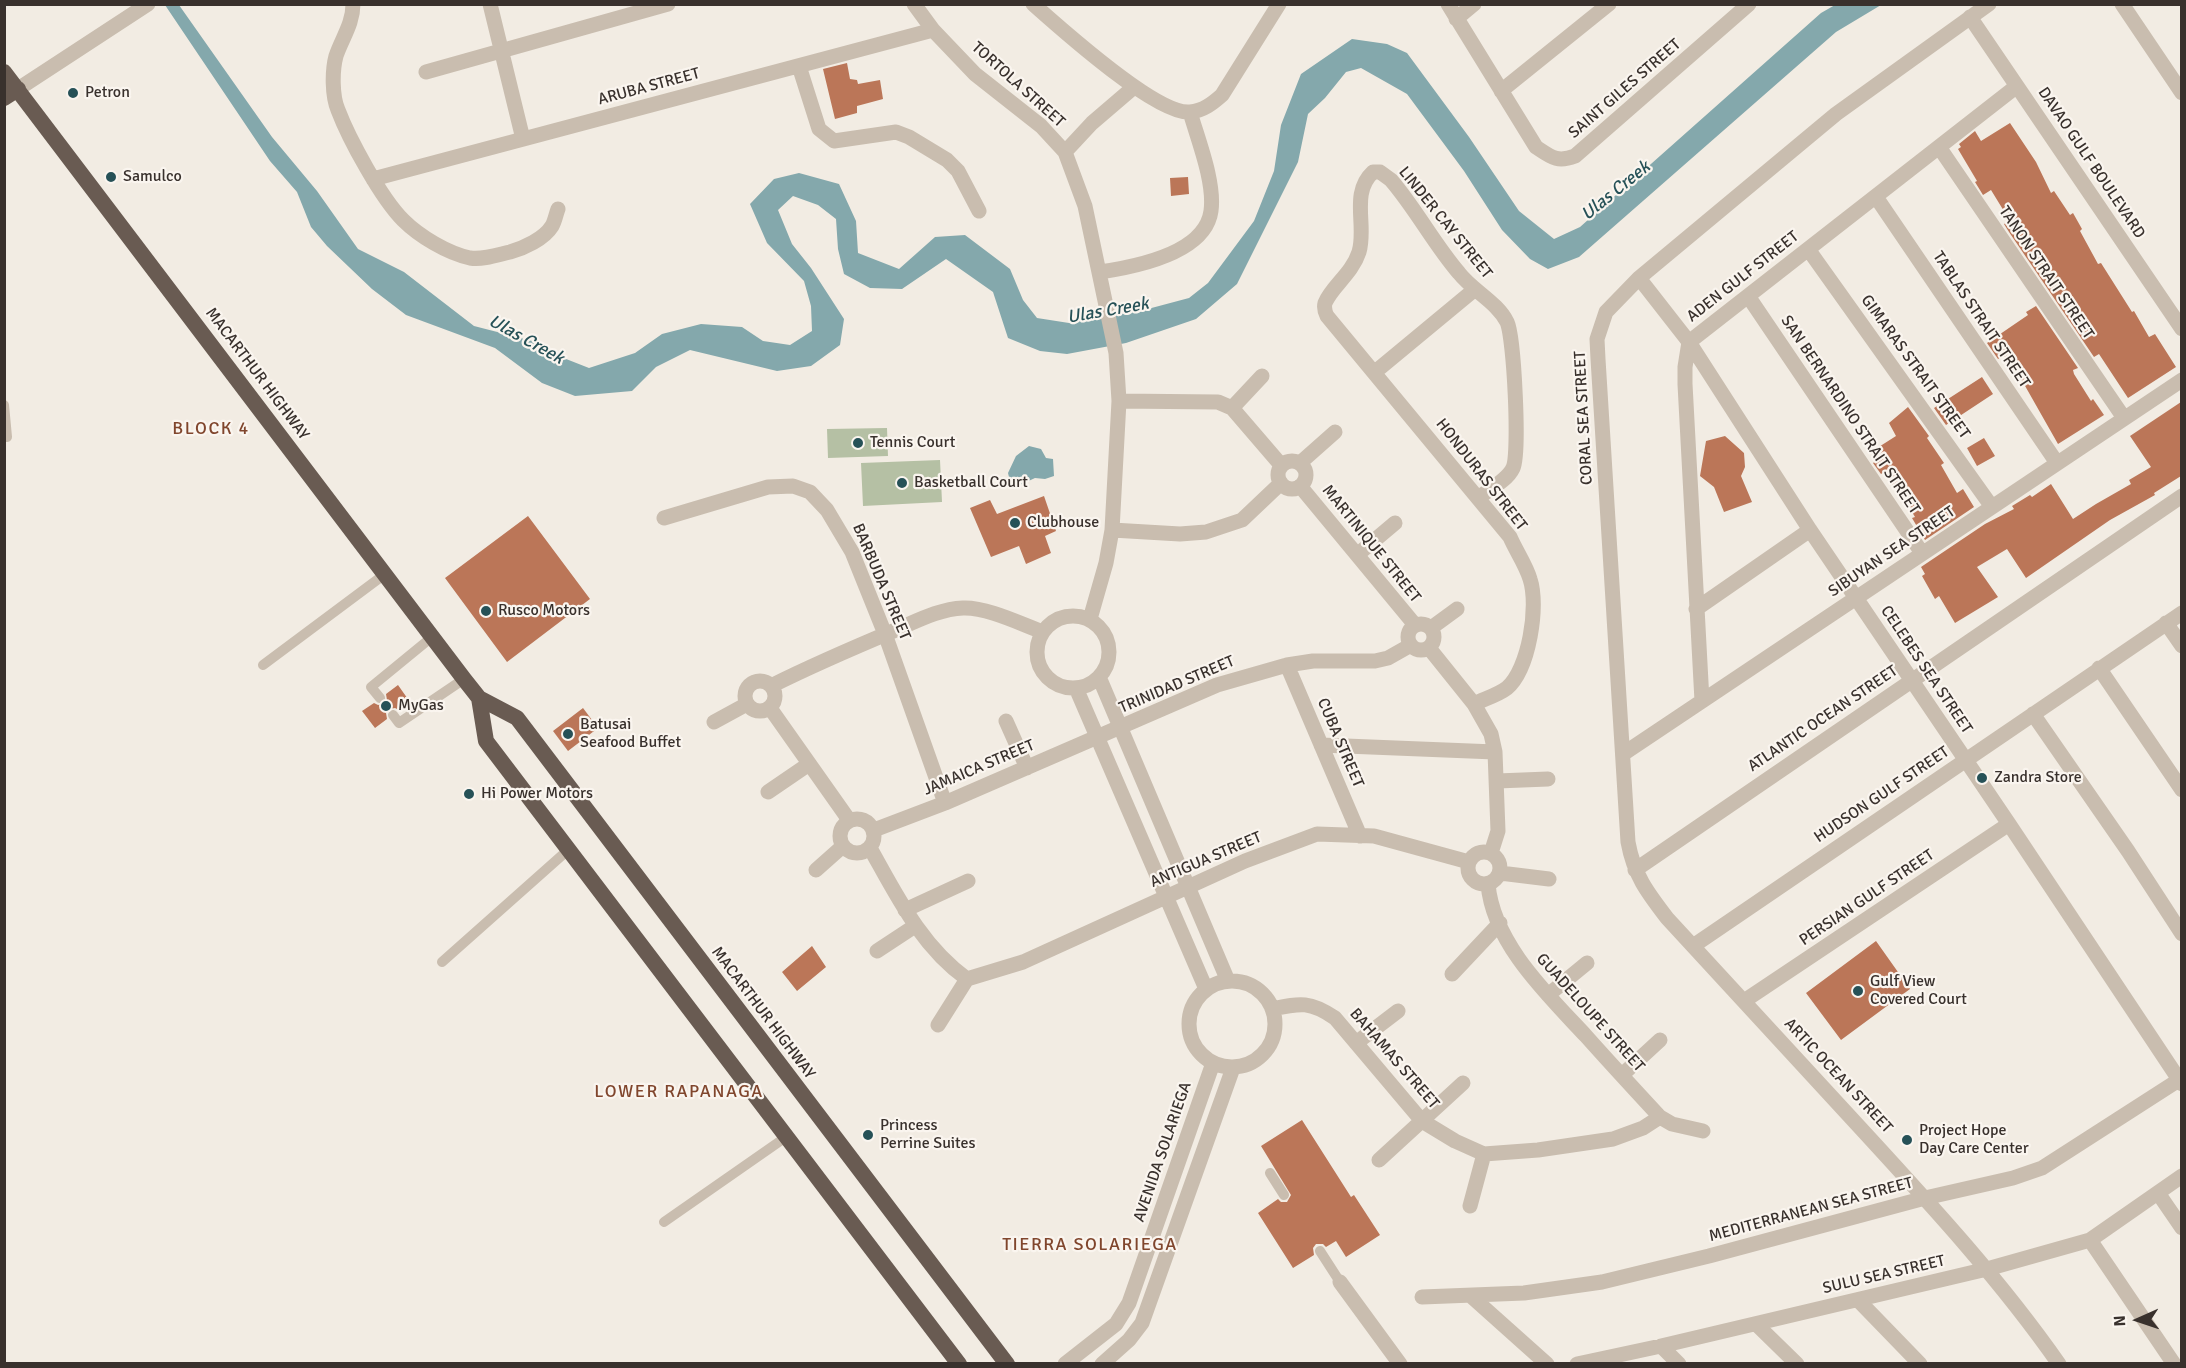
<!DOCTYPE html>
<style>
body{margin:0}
#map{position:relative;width:2186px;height:1368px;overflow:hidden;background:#f2ece3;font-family:Signika,sans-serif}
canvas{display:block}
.frame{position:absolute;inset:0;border:6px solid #39312d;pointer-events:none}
.north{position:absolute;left:2108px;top:1290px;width:60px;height:60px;-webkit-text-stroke:4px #faf5ef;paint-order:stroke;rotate:267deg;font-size:16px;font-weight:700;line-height:24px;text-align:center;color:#39312d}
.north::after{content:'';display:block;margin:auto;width:21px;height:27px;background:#39312d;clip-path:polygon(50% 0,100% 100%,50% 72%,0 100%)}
</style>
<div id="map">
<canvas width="2186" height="1368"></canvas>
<div class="frame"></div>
<div class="north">N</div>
</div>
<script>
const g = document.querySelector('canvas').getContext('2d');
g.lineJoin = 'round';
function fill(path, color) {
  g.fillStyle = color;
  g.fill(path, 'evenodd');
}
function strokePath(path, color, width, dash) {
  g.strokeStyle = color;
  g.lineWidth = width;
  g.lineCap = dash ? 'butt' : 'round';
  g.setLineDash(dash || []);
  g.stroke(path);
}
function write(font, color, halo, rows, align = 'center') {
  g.font = font + ' Signika,sans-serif';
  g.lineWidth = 4.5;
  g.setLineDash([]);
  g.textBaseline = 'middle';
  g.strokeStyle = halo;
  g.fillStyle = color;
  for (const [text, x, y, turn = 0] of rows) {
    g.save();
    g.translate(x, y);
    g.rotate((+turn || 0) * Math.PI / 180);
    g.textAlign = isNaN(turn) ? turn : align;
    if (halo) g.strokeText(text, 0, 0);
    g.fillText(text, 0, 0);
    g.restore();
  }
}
fill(new Path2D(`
 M887 428 888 456 828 458 827 429Z
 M940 460 942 502 863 506 861 463Z`), '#b5c0a4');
fill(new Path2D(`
 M165 5H179L272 137 317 191 358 249 404 272 474 326 540 343 561 357 589 368 635 353 662 334 701 324 742 327 763 341 790 345 812 331 811 306 804 281 767 243 750 204 774 179 799 173 839 184 856 221 858 253 899 269 935 237 965 235 1010 269 1023 300 1037 318 1069 323 1144 310 1189 298 1208 283 1254 221 1274 171 1281 125 1301 74 1352 39 1387 44 1407 53 1469 137 1519 211 1554 239 1580 227 1821 13 1835 5H1881L1836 32 1579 257 1548 269 1530 259 1502 230 1464 171 1407 94 1361 68 1346 72 1325 98 1308 114 1298 162 1237 284 1196 319 1126 343 1067 354 1040 351 1008 338 993 292 946 259 902 289 870 288 844 274 838 249 836 219 818 205 793 196 778 210 792 244 811 268 844 319 840 345 811 366 777 371 690 350 656 367 632 391 575 396 542 383 495 348 406 315 372 289 327 246 311 227 297 192 270 161Z
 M1029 446 1041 449 1046 458 1053 459 1054 476 1045 479 1035 478 1020 485 1010 481 1008 473 1016 456Z`), '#84a8ac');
fill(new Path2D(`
 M847 63 850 79 857 80 858 84 880 80 883 99 857 106V113L835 119 823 69Z
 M2010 123 2036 162 2051 193 2054 191 2070 215 2073 213 2082 229 2080 231 2098 264 2101 263 2132 312 2134 311 2149 337 2155 334 2176 367 2128 398 2099 354 2094 357 2009 232 2004 224 2010 221 1991 190 1983 195 1975 182 1977 181 1958 149 1961 147 1959 144 1975 131 1981 141Z
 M1188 177 1189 194 1171 196 1170 178Z
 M2036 306 2078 368 2073 370 2074 374 2091 401 2093 399 2104 415 2058 444 2020 377 2017 379 2003 356 1998 359 1987 343 2028 315 2026 312Z
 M1982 377 1993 394 1946 425 1934 408Z
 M2181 402V476L2154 493 2155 495 2110 520 2026 578 2007 549 1977 567 1998 597 1955 623 1939 596 1935 599 1922 576 1925 574 1921 567 1985 524 2014 509 2012 506 2030 495 2032 497 2051 484 2073 519 2096 504 2131 484 2129 480 2151 467 2130 436Z
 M1908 407 1929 436 1927 438 1944 463 1941 465 1957 493 1963 489 1974 507 1925 540 1912 518 1915 517 1900 492 1898 493 1884 472 1881 474 1873 463 1879 459 1874 450 1896 436 1889 423Z
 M1725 436 1744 453 1745 467 1741 476 1752 502 1724 512 1714 487 1700 476 1706 441Z
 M1984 438 1995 456 1977 466 1967 448Z
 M1044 496 1056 531 1045 536 1051 553 1026 564 1019 546 991 557 970 508 990 500 997 514Z
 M528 516 590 599 507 662 445 578Z
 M398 685 410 702 399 710 395 708 389 709 386 713 387 719 375 728 362 711 374 703 378 705 384 704 387 700 386 694Z
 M583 708 598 728 568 751 553 731Z
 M1876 941 1910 989 1841 1040 1806 993Z
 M812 946 826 967 797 991 782 972Z
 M1302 1120 1351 1197 1354 1195 1380 1235 1346 1257 1336 1241 1326 1247 1323 1244H1316L1313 1248 1314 1255 1293 1268 1258 1213 1278 1199 1281 1202H1287L1291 1195 1261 1146Z`), '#bb7658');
strokePath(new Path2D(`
 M4 405 7 437H4
 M263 665 385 574
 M380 698 371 687 432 637
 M393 715 399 723 464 679
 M442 962 568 850
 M1270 1173 1284 1195
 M664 1222 786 1137
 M1320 1251 1340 1282`), '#c9bdaf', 10);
strokePath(new Path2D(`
 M353 4C353 24 342 38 336 56 332 71 332 96 338 110 349 139 381 198 403 220 419 236 447 253 470 258 483 260 497 255 510 252 524 248 544 239 552 226 555 221 556 214 558 209
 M490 4 523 139
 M914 4 933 30 975 74 1041 126 1065 152 1085 206 1116 353 1119 401 1112 530 1106 563 1090 619
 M1033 4C1060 28 1157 115 1190 112 1203 111 1213 103 1222 95L1279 4
 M1448 4 1536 147C1551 157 1557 163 1575 156L1749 4
 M1989 4 1836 114 1639 278 1606 312 1597 339 1598 359 1628 842C1634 875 1647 892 1667 918 1733 990 1799 1061 1865 1133 1933 1207 2001 1281 2059 1364
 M2122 4 2182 93
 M1970 17 2182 329
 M1456 19 1474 4
 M799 66 819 129 834 141 896 132 909 137 947 160 958 171 979 211
 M426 72 668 4
 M1501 91 1609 4
 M1939 147 2124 418
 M1065 152 1092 123 1134 87
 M373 179 933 30
 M1876 197 2057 463
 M1808 249 1992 507
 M1100 272C1134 267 1205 254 1211 211 1215 182 1198 140 1190 112
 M1639 278 1689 342 1810 530 2009 824 2182 1084
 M1748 296 1922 553
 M1375 372 1474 290
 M1119 401 1218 402 1232 408 1281 465
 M1232 408 1262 376
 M1278 475a14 14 0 1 1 28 0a14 14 0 1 1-28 0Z
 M1300 463 1335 432
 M1300 486 1415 625
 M664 518 768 487 793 486 810 492 827 510 852 552 885 634 945 803
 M1112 530 1180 534 1206 532 1242 520 1281 483
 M1357 555 1395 523
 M1696 609 1810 530
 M1037 652a36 36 0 1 1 72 0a36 36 0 1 1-72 0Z
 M2166 623 2182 646
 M1408 637a13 13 0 1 1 26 0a13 13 0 1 1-26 0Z
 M1431 628 1457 609
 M1429 648 1474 704 1491 734 1495 752 1498 831 1491 853
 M1287 665 1360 836
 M2099 668 2182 790
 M1099 677 1228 981
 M745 696a15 15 0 1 1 30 0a15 15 0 1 1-30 0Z
 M771 686C813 665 855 647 898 629 919 620 940 609 963 608 987 607 1021 624 1043 632
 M1076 688 1206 989
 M1702 701 1685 384V367L1689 342 2017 86
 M1474 704C1484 699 1498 695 1507 688 1529 669 1539 606 1530 579 1526 565 1516 551 1510 537L1327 316C1325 312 1324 307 1325 303 1332 286 1352 274 1359 252 1367 226 1350 193 1373 172H1380L1391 180C1416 209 1434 244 1459 273 1473 291 1497 302 1507 322 1514 337 1520 453 1513 468 1507 481 1488 490 1478 498
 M770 708 849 820
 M2033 714 2128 851 2182 934
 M1006 721 1027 768
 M714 722 747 704
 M1321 745 1495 752
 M1623 754 2182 380
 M1497 781 1548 779
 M768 792 809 764
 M840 836a17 17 0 1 1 34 0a17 17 0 1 1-34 0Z
 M874 830 945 803 1217 685 1287 665 1313 661H1375L1388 658 1411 645
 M870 848C897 896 921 946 967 979
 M1468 868a16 16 0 1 1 32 0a16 16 0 1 1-32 0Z
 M816 870 843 846
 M1635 870 2182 496
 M1500 873 1549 879
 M1488 884C1493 943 1547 994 1586 1036 1610 1063 1635 1090 1660 1117L1672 1124 1703 1131
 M905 910 968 881
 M1693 946 2182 613
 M877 951 915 926
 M1452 974 1500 923
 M967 979 1023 962 1245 861 1317 834 1374 836 1469 862
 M1189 1024a43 43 0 1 1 86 0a43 43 0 1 1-86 0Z
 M1548 995 1587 963
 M1744 1001 2009 824
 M1272 1009C1301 1003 1310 1001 1335 1018L1422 1121 1455 1141 1484 1154 1538 1150 1613 1139 1643 1128 1660 1117
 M938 1025 967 979
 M1356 1043 1398 1011
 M1622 1075 1660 1040
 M1379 1160 1463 1083
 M2158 1193 2182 1228
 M1470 1206 1484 1154
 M2090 1240 2174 1364
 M1340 1282 1400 1364
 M1422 1297 1524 1293 1602 1282 1709 1256 1925 1198 2013 1178 2042 1168 2182 1078
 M1472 1297 1547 1364
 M1858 1300 1920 1364
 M1756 1324 1797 1364
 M1661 1346 1679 1364
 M1065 1364 1116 1324 1129 1303 1213 1063
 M1102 1364 1129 1340 1142 1323 1233 1068
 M1577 1364 1661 1346 1987 1269 2090 1240 2182 1176`), '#c9bdaf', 15);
strokePath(new Path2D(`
 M18 89 148 4`), '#c9bdaf', 15);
strokePath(new Path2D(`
 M4 72 464 679 479 698 517 718 1007 1364
 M4 98 18 89
 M479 698 486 741 959 1364`), '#695b52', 16);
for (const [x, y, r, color] of [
 [73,93,6,"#265157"],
 [111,177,6,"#265157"],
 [858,443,6,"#265157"],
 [902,483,6,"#265157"],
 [1015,523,6,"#265157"],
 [486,611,6,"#265157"],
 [386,706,6,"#265157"],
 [568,734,6,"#265157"],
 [1982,778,6,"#265157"],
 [469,794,6,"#265157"],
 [1858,991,6,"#265157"],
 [868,1135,6,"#265157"],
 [1907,1140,6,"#265157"]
]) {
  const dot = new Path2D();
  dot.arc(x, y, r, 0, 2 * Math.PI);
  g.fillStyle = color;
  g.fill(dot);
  strokePath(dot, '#faf5ef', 2);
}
write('16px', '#39312d', '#faf5ef', [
 ["TORTOLA STREET",1018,85,42],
 ["ARUBA STREET",649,87,-15],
 ["SAINT GILES STREET",1625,89,-41],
 ["DAVAO GULF BOULEVARD",2091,163,56],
 ["LINDER CAY STREET",1445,223,51],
 ["TANON STRAIT STREET",2046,273,56],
 ["ADEN GULF STREET",1743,277,-38],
 ["TABLAS STRAIT STREET",1981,320,56],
 ["GIMARAS STRAIT STREET",1915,367,54],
 ["MACARTHUR HIGHWAY",257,374,53],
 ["SAN BERNARDINO STRAIT STREET",1850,415,56],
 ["CORAL SEA STREET",1584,418,-93],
 ["HONDURAS STREET",1481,475,52],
 ["MARTINIQUE STREET",1371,544,51],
 ["SIBUYAN SEA STREET",1892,552,-34],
 ["BARBUDA STREET",881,582,67],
 ["CELEBES SEA STREET",1926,670,56],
 ["TRINIDAD STREET",1177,685,-23],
 ["ATLANTIC OCEAN STREET",1823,719,-34],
 ["CUBA STREET",1340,743,67],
 ["JAMAICA STREET",979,768,-23],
 ["HUDSON GULF STREET",1882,795,-34],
 ["ANTIGUA STREET",1206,860,-23],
 ["PERSIAN GULF STREET",1867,898,-34],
 ["MACARTHUR HIGHWAY",763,1013,53],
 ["GUADELOUPE STREET",1590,1013,48],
 ["BAHAMAS STREET",1394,1059,49],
 ["ARTIC OCEAN STREET",1838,1076,47],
 ["AVENIDA SOLARIEGA",1163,1152,-71],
 ["MEDITERRANEAN SEA STREET",1811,1210,-15],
 ["SULU SEA STREET",1884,1275,-13]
]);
write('16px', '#39312d', '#faf5ef', [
 ["Petron",85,93],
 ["Samulco",123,177],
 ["Tennis Court",870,443],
 ["Basketball Court",914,483],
 ["Clubhouse",1027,523],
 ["Rusco Motors",498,611],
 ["MyGas",398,706],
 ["Batusai",580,725],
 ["Seafood Buffet",580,743],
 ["Zandra Store",1994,778],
 ["Hi Power Motors",481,794],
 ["Gulf View",1870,982],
 ["Covered Court",1870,1000],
 ["Princess",880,1126],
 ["Perrine Suites",880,1144],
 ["Project Hope",1919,1131],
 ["Day Care Center",1919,1149]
], 'left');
write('italic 18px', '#265157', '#faf5ef', [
 ["Ulas Creek",1616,191,-39],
 ["Ulas Creek",1108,311,-10],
 ["Ulas Creek",526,340,29]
]);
g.letterSpacing = '1.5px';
write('18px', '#80462d', '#faf5ef', [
 ["BLOCK 4",211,429],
 ["LOWER RAPANAGA",679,1092],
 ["TIERRA SOLARIEGA",1090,1245]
]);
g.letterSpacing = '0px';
</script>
